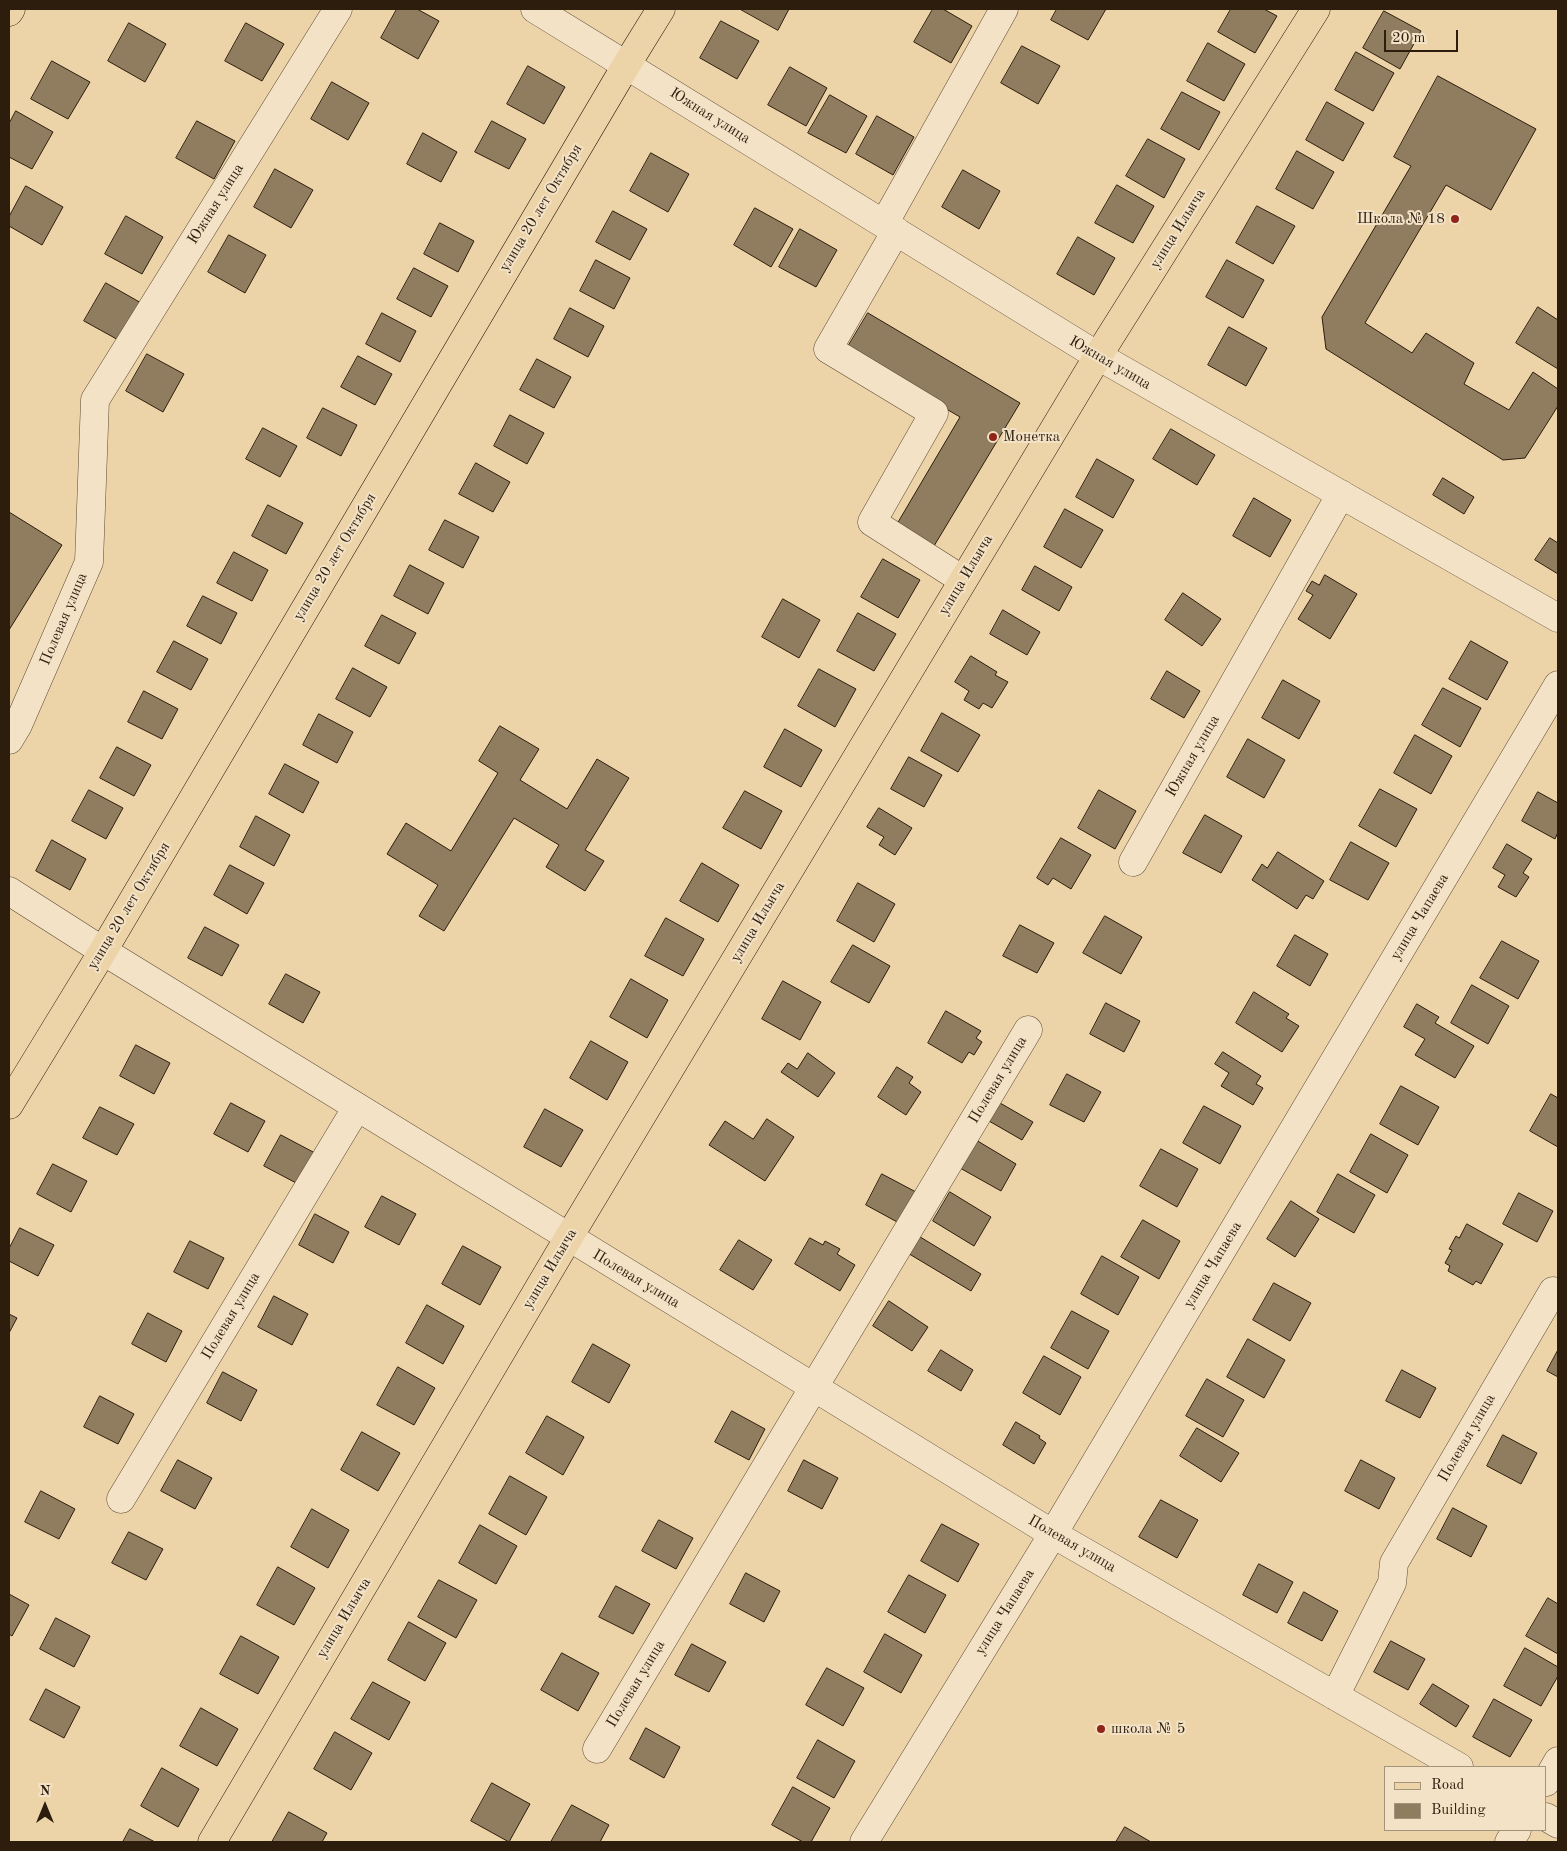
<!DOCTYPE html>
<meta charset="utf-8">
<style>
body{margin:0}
#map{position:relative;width:1567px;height:1851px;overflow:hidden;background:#ecd3a8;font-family:"Old Standard TT",serif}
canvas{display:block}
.frame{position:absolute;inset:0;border:10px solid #2c1d0d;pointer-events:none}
.legend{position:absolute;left:1384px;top:1766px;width:162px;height:65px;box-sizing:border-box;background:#f3e2c6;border:1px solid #a3937c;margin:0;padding:6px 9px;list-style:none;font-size:15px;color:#2c1d0d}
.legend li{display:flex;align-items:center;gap:10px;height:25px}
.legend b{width:25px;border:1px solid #a3937c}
.north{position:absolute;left:20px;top:1781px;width:50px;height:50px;-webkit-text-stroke:4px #f3e2c6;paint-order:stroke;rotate:0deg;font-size:14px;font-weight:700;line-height:20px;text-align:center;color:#2c1d0d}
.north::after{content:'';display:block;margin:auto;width:18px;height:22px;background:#2c1d0d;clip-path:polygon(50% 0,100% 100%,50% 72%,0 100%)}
.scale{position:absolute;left:1384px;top:30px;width:74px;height:22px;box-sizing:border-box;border:2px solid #2c1d0d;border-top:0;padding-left:6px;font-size:15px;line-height:18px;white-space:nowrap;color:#2c1d0d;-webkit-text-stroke:4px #f3e2c6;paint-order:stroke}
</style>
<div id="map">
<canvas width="1567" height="1851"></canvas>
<div class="frame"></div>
<ul class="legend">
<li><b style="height:6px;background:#ecd3a8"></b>Road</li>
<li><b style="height:14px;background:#907c5e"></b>Building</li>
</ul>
<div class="north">N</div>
<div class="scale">20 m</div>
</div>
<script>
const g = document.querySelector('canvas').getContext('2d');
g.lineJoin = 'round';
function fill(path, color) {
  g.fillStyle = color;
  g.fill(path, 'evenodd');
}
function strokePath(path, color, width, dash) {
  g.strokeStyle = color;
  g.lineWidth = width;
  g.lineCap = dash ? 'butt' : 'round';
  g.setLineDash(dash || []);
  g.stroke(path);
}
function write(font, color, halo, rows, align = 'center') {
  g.font = font + ' "Old Standard TT",serif';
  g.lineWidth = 4;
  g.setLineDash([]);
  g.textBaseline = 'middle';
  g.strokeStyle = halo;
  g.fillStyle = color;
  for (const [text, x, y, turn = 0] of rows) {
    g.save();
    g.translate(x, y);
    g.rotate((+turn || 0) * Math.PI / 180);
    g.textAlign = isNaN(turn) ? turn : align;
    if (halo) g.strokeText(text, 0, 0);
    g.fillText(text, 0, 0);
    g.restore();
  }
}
const building = new Path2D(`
 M397 9H417L439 21 418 59 381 38Z
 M740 9H789L778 30Z
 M933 9H943L972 26 951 63 914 42Z
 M1057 9H1106L1088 40 1051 20Z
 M1231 9H1264L1277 16 1255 53 1218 32Z
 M1384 11 1421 31 1400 69 1363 48Z
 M721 21 759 41 737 79 700 58Z
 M129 23 166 44 145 82 108 61Z
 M246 23 284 44 262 81 225 61Z
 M1208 43 1245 64 1224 101 1187 81Z
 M1022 46 1060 66 1038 104 1001 83Z
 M1356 52 1394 73 1373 111 1335 90Z
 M52 61 90 82 68 119 31 99Z
 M528 66 565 87 544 124 507 104Z
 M790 67 827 88 806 126 768 105Z
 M1438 76 1536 129 1491 210 1446 185 1365 323 1412 353 1426 333 1474 363 1464 384 1509 410 1533 372 1558 389V406L1525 458 1503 460 1326 349 1322 317 1411 166 1394 157Z
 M332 82 369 103 348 140 311 119Z
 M1182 92 1220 112 1199 150 1161 129Z
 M830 95 867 116 846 153 808 133Z
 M1327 102 1364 123 1343 161 1306 140Z
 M16 111 53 132 32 169 9 157V124Z
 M877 116 914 137 893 175 856 154Z
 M197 121 235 141 214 179 176 158Z
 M492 121 526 139 509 169 475 152Z
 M423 133 457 152 441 182 407 164Z
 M1148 139 1185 159 1164 198 1126 176Z
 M1297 151 1334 172 1313 209 1276 189Z
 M651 153 689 174 668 212 630 191Z
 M275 169 313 190 291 228 254 207Z
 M963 170 1000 191 979 229 942 207Z
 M1117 185 1154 206 1133 243 1095 223Z
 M26 186 63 207 42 245 9 226V217Z
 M1257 206 1295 226 1273 264 1236 243Z
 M755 208 793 229 771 267 734 245Z
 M613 211 647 229 630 260 596 242Z
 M126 216 163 237 142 274 105 254Z
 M440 223 474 241 458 272 424 254Z
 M800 229 837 250 816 287 779 267Z
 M229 235 266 255 245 293 208 272Z
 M1078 237 1115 258 1094 295 1057 274Z
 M596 260 630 278 614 309 580 291Z
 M1227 260 1264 280 1243 318 1206 297Z
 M414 268 448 286 431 317 397 299Z
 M106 283 143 304 122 342 84 321Z
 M1538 307 1558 320V369L1516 343Z
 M570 308 604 326 588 357 554 339Z
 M382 313 416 331 400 362 366 344Z
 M868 313 1020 403 931 551 894 529 960 417 846 350Z
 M1229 327 1267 348 1246 386 1208 365Z
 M147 354 184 374 163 412 126 391Z
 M358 356 392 374 375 405 341 387Z
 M537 359 571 377 554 408 520 390Z
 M323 408 357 425 341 456 307 438Z
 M510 415 544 433 527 464 494 446Z
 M263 428 297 446 280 477 246 459Z
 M1171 429 1215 455 1197 485 1153 459Z
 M1097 459 1134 480 1113 518 1076 497Z
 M476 463 510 482 493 512 459 494Z
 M1443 478 1474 497 1464 514 1433 495Z
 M1254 498 1291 520 1270 557 1233 536Z
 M268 505 303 523 286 554 252 536Z
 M1065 509 1103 530 1081 568 1044 547Z
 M9 512 62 545 9 630Z
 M445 520 479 537 463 568 429 550Z
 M1550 538 1558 543V574L1535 560Z
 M234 552 268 570 252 601 217 583Z
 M883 559 920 580 898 618 861 597Z
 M410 565 444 583 428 614 394 596Z
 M1035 566 1072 587 1059 611 1022 590Z
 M1325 575 1357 594 1330 639 1298 619 1313 595 1306 591 1312 581 1319 585Z
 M1183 593 1221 619 1202 646 1165 620Z
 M203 596 237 613 221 644 187 626Z
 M783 599 820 620 799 658 762 637Z
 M1003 610 1040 632 1027 655 990 634Z
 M858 613 896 634 874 671 837 651Z
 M382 615 416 633 399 664 365 646Z
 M174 641 208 659 191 690 157 672Z
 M1471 641 1508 662 1487 700 1449 679Z
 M971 656 997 672 995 675 1008 682 992 708 983 703 979 709 964 700 969 691 955 682Z
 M353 668 387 687 370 717 336 699Z
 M819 669 856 689 835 727 798 706Z
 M1167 671 1200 691 1184 718 1151 699Z
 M1283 680 1320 701 1299 739 1262 718Z
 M1443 688 1481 708 1460 747 1422 725Z
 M144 691 178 709 162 739 128 722Z
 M942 713 980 735 958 772 921 751Z
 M319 714 353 732 337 763 303 745Z
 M500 726 539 749 520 780 567 809 597 759 629 778 585 850 604 861 585 891 546 867 559 845 514 818 444 931 419 916 438 885 387 854 406 823 451 851 498 773 479 761Z
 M785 729 822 750 801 787 764 767Z
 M1415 735 1452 756 1431 794 1394 773Z
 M1248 739 1285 760 1264 798 1227 777Z
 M117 747 151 765 134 796 100 778Z
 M909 757 942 775 924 807 891 789Z
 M285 764 319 782 303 813 269 794Z
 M1380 789 1417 809 1396 847 1359 826Z
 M89 790 123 808 106 839 72 821Z
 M1099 790 1136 811 1115 849 1078 828Z
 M745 791 782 811 761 849 723 828Z
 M1538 792 1558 803V832L1555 839 1522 821Z
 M879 808 912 828 895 855 879 845 884 837 867 827Z
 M1205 815 1242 836 1221 873 1183 853Z
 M256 816 290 835 274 866 240 847Z
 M1061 838 1091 855 1071 889 1053 878 1048 885 1037 878Z
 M52 840 86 859 70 890 36 871Z
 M1351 842 1389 863 1368 900 1330 880Z
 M1507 844 1532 859 1523 873 1529 877 1516 897 1498 887 1505 875 1493 868Z
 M1278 852 1324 881 1313 899 1306 895 1297 909 1252 880 1262 864 1267 868Z
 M702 863 739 885 718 922 680 901Z
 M230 865 264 883 247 914 214 895Z
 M858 883 895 904 874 942 837 921Z
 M1105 916 1142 937 1121 974 1083 953Z
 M666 918 704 939 683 976 645 956Z
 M1020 925 1054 943 1037 973 1003 956Z
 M205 927 239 945 222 976 188 958Z
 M1295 935 1328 954 1310 986 1277 966Z
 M1502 941 1539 961 1518 999 1480 978Z
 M853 945 890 966 869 1003 831 982Z
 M286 974 320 992 303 1023 269 1004Z
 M631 979 668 1000 647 1038 610 1017Z
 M783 981 821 1002 800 1040 762 1019Z
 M1472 985 1509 1006 1488 1044 1451 1023Z
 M1254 992 1289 1014 1286 1018 1299 1026 1282 1052 1236 1023Z
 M1106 1003 1140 1021 1124 1052 1090 1034Z
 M1417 1004 1439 1017 1435 1023 1474 1046 1455 1078 1415 1055 1425 1039 1404 1027Z
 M946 1011 981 1031 976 1038 982 1042 974 1055 969 1052 962 1063 928 1043Z
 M591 1041 628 1062 607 1100 570 1078Z
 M136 1045 170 1063 154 1094 120 1076Z
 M1223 1052 1261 1076 1256 1084 1263 1088 1253 1105 1221 1086 1229 1073 1215 1064Z
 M808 1053 835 1073 818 1097 781 1072 788 1063 797 1069Z
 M897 1067 913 1077 909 1083 921 1092 906 1115 878 1097Z
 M1067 1074 1101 1092 1084 1122 1050 1105Z
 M1401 1086 1439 1107 1418 1145 1380 1124Z
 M1551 1094 1558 1098V1147L1530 1131Z
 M231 1103 265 1121 248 1152 214 1134Z
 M1000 1103 1033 1122 1022 1140 989 1121Z
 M1204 1106 1241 1126 1220 1164 1183 1143Z
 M100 1107 134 1124 117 1155 83 1138Z
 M545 1109 583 1130 561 1167 524 1147Z
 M767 1119 794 1137 765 1181 709 1145 725 1121 753 1139Z
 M1371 1134 1408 1155 1387 1193 1350 1172Z
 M281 1135 315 1153 298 1184 264 1166Z
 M976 1140 1016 1164 1001 1191 960 1168Z
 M1161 1149 1198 1169 1177 1207 1140 1186Z
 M53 1164 87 1181 71 1212 37 1194Z
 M882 1174 916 1192 899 1223 866 1205Z
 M1338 1174 1375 1195 1354 1233 1317 1212Z
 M950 1192 991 1217 974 1246 933 1221Z
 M1519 1193 1553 1211 1537 1242 1503 1224Z
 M382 1196 416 1214 399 1245 365 1227Z
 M1291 1201 1319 1219 1295 1257 1267 1239Z
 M315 1214 349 1232 333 1263 299 1245Z
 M1143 1220 1180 1241 1159 1279 1121 1257Z
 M1467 1224 1503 1244 1481 1284 1476 1281 1473 1285 1448 1271 1450 1266 1445 1263 1452 1250 1449 1249 1456 1236 1459 1238Z
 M20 1228 54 1245 38 1276 9 1261V1249Z
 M912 1232 981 1274 971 1291 901 1249Z
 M810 1238 823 1245 825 1241 840 1249 837 1254 855 1265 840 1291 795 1264Z
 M739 1240 772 1260 753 1290 720 1270Z
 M190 1241 224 1258 208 1289 174 1272Z
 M463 1246 501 1267 480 1305 442 1284Z
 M1102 1256 1139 1277 1118 1315 1081 1294Z
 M1274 1283 1311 1303 1290 1341 1253 1320Z
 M274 1296 308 1314 292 1345 258 1327Z
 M889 1301 928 1327 912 1351 873 1326Z
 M427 1305 464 1326 443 1364 406 1343Z
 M1072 1311 1109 1331 1088 1369 1051 1348Z
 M148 1313 182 1331 166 1362 132 1344Z
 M9 1314 17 1318 9 1333Z
 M1248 1339 1285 1360 1264 1398 1227 1377Z
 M593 1344 630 1365 609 1403 572 1382Z
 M941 1350 973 1370 961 1391 928 1371Z
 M1558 1350V1377L1547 1371Z
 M1044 1356 1081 1377 1060 1415 1023 1393Z
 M398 1367 435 1388 414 1425 377 1405Z
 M1402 1370 1436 1388 1420 1418 1386 1401Z
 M223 1372 257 1390 241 1421 207 1403Z
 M1207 1379 1244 1400 1223 1437 1186 1416Z
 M100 1396 134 1414 118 1444 84 1427Z
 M732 1411 765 1429 749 1460 715 1442Z
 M547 1416 584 1437 563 1475 526 1453Z
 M1016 1422 1040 1436 1039 1438 1046 1443 1034 1464 1003 1445Z
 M1197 1428 1239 1453 1221 1482 1180 1456Z
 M362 1432 400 1453 378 1491 341 1470Z
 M1503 1435 1537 1453 1521 1484 1487 1466Z
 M178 1460 212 1478 195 1509 161 1491Z
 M804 1460 838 1478 822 1509 788 1491Z
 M1361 1460 1395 1478 1379 1509 1345 1491Z
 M510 1476 547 1497 526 1535 489 1514Z
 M41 1491 75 1509 59 1539 25 1522Z
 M1161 1500 1198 1520 1177 1558 1139 1537Z
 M1453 1508 1487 1526 1471 1557 1437 1539Z
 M312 1509 349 1530 328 1568 291 1547Z
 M659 1520 693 1538 676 1569 642 1551Z
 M942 1524 979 1544 958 1582 921 1561Z
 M480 1525 517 1546 496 1584 459 1563Z
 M129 1532 163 1549 146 1580 112 1563Z
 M1259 1564 1293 1582 1277 1613 1243 1595Z
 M278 1567 315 1588 294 1625 257 1605Z
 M746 1573 780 1591 764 1622 730 1604Z
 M909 1575 946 1595 925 1633 888 1612Z
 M439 1580 477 1600 456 1638 418 1617Z
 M616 1586 650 1604 633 1634 599 1617Z
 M1304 1592 1338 1611 1322 1641 1288 1623Z
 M9 1594 29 1605 12 1636 9 1634Z
 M1548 1598 1558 1604V1654L1526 1636Z
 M56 1618 90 1636 74 1667 40 1649Z
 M409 1622 446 1643 425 1681 388 1660Z
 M885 1634 922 1655 901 1693 864 1672Z
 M241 1636 279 1657 258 1694 220 1674Z
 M1391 1641 1425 1659 1408 1690 1374 1672Z
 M692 1644 726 1662 709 1692 675 1675Z
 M1525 1648 1558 1667V1676L1541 1706 1504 1686Z
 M562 1653 599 1673 578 1711 541 1690Z
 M827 1668 864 1688 843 1726 806 1705Z
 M373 1682 410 1702 389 1740 351 1719Z
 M1433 1684 1469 1706 1456 1727 1420 1704Z
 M46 1689 80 1707 64 1738 30 1720Z
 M1494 1699 1532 1720 1510 1757 1473 1737Z
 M201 1708 238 1729 217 1766 180 1746Z
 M646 1728 680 1747 664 1778 630 1759Z
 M335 1732 372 1753 351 1790 314 1769Z
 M818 1740 855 1761 834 1798 797 1778Z
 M162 1768 199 1789 178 1827 141 1806Z
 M492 1783 530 1804 509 1842 471 1821Z
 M793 1787 830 1808 811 1842H803L772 1825Z
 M572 1805 609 1825 600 1842H551Z
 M289 1812 327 1833 322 1842H272Z
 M1125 1827 1151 1842H1116Z
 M130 1829 155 1842H123Z`);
fill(building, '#907c5e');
strokePath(building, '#2c1d0d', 1);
const minor = new Path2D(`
 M535 9 1098 356 1558 618
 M884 224 1004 9
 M896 231 828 349 934 413 872 522 963 580
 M9 740 18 725 89 562 95 400 338 9
 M1133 862 1341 494
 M9 891 103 951 1053 1534 1459 1767
 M121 1499 357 1107
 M1335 1696 1392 1583 1394 1563 1553 1291
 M597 1749 1028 1030
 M1546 1782 1558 1761
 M1546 1817 1558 1824
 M864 1842 1053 1534 1558 685
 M1509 1842 1517 1830`);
const major = new Path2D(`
 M9 12 11 9
 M9 1105 103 951 627 64 661 9
 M212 1842 569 1237 1098 356 1316 9`);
strokePath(minor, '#5c4a34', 29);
strokePath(major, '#2c1d0d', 29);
strokePath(minor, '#f3e2c6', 28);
strokePath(major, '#ecd3a8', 28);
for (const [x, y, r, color] of [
 [1455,219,5,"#8f2418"],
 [993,437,5,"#8f2418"],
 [1101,1729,5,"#8f2418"]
]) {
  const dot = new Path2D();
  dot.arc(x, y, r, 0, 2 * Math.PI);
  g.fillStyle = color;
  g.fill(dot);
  strokePath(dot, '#f3e2c6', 2);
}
write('15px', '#2c1d0d', '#f3e2c6', [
 ["Южная улица",710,116,32],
 ["Южная улица",216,204,-58],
 ["улица 20 лет Октября",541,208,-59],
 ["улица Ильича",1178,229,-58],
 ["Южная улица",1110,363,30],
 ["улица 20 лет Октября",335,557,-59],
 ["улица Ильича",966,575,-59],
 ["Полевая улица",64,619,-67],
 ["Южная улица",1193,756,-60],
 ["улица 20 лет Октября",129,906,-59],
 ["улица Чапаева",1420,917,-59],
 ["улица Ильича",758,922,-59],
 ["Полевая улица",998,1080,-59],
 ["улица Чапаева",1213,1265,-59],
 ["улица Ильича",550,1269,-59],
 ["Полевая улица",636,1279,31],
 ["Полевая улица",231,1316,-59],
 ["Полевая улица",1467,1438,-60],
 ["Полевая улица",1072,1544,30],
 ["улица Чапаева",1005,1612,-58],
 ["улица Ильича",344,1618,-59],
 ["Полевая улица",636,1684,-59]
]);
write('15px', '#2c1d0d', '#f3e2c6', [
 ["Школа № 18",1445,219,"right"],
 ["Монетка",1003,437],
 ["школа № 5",1111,1729]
], 'left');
</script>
